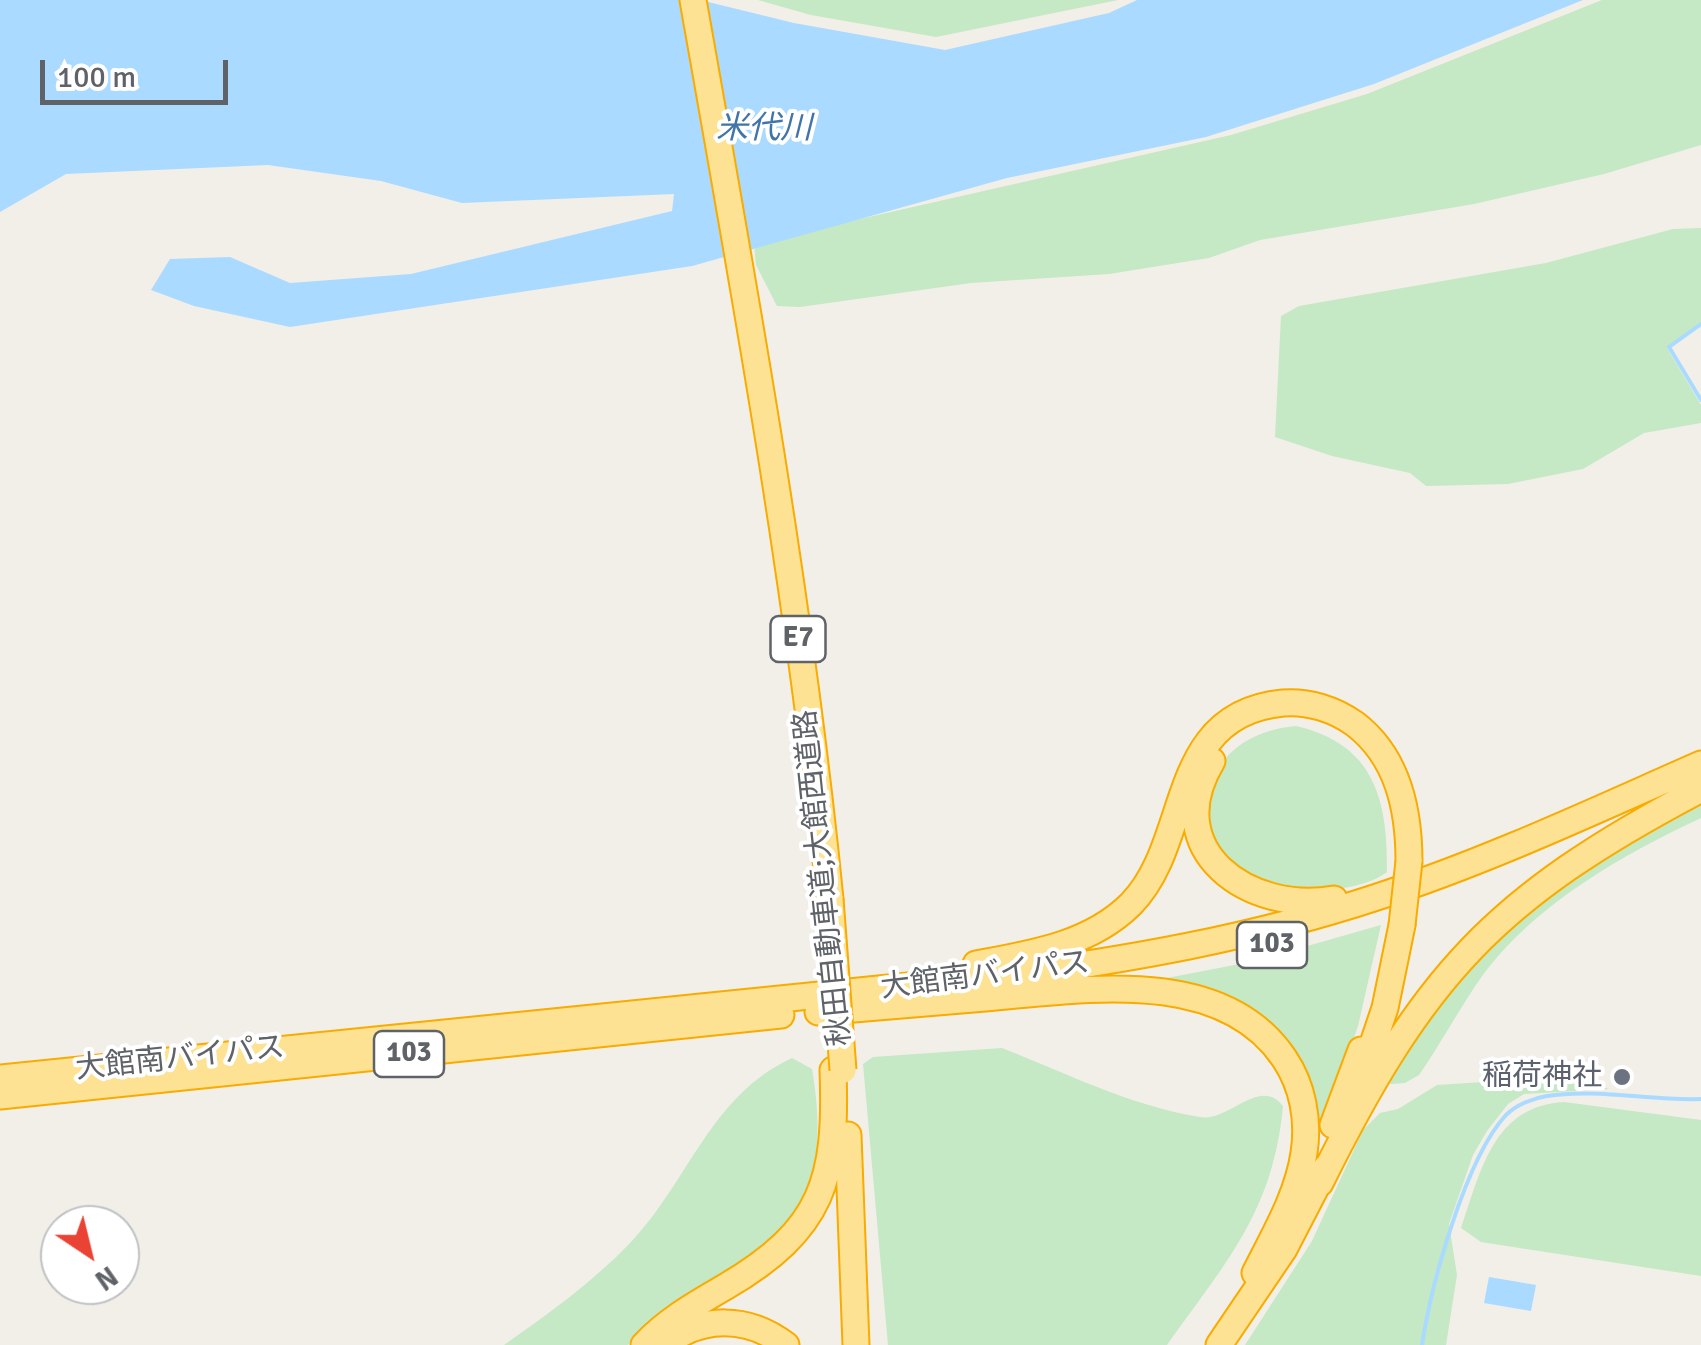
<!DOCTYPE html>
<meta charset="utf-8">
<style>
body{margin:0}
#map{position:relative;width:1701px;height:1345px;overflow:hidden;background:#f1efe8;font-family:Signika,sans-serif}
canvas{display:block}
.north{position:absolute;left:40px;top:1205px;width:100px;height:100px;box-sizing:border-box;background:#fff;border:2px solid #bfc1c3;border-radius:50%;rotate:145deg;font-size:28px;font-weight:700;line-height:40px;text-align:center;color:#5f6368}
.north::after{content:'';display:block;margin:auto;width:35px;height:45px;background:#ea4335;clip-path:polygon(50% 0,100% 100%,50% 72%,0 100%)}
.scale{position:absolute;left:40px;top:60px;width:188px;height:45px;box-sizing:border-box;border:5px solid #5f6368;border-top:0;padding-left:12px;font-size:30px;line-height:35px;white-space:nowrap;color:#5f6368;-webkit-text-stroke:8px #fff;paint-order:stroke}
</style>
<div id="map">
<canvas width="1701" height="1345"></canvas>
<div class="north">N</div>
<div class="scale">100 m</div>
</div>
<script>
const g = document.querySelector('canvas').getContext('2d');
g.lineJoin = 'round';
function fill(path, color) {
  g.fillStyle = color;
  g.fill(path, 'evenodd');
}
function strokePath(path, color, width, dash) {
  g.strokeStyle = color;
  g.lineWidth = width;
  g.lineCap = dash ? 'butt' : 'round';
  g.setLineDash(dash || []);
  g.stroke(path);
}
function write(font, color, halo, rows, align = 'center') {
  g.font = font + ' Signika,"Noto Sans JP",sans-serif';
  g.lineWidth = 8;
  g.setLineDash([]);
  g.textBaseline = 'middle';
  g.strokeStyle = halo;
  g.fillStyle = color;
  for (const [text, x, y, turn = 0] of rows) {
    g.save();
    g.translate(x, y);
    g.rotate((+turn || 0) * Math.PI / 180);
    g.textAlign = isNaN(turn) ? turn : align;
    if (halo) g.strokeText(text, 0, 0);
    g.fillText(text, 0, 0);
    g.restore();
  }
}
fill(new Path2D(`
 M758 0H1118L936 37 811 15Z
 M1602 0H1701V145L1604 174 1474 204 1260 240 1209 258 1109 274 971 283 800 307 777 306 756 265 754 243 1231 135 1367 94Z
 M1701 228V322L1667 348 1701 405V423L1644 433 1583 469 1508 484 1426 486 1410 473 1332 456 1275 437 1281 316 1299 306 1546 263 1673 229Z
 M1296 726C1374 744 1388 799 1387 872 1370 885 1341 889 1320 891 1185 903 1165 738 1296 726Z
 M1701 803V818C1622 855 1539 902 1485 972 1461 1005 1442 1042 1419 1075L1405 1083 1391 1084 1386 1079 1478 948 1570 875Z
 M1381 925 1358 1026 1321 1132 1315 1130 1295 1058 1163 985 1162 979 1255 961Z
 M1002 1048C1066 1073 1131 1106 1200 1117 1230 1122 1259 1076 1283 1106 1273 1212 1226 1262 1167 1345H888L863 1064 873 1057Z
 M792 1058 812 1069C844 1258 732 1242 628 1345H504C548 1314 593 1282 631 1242 689 1181 710 1096 792 1058Z
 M1548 1068 1609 1089 1524 1094 1508 1104 1487 1131 1473 1155 1449 1224 1457 1275 1446 1345H1245L1312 1241 1363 1130 1380 1113 1398 1109 1437 1085 1515 1080 1529 1069Z
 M1564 1102 1701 1120V1276L1481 1242 1461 1228C1481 1171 1493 1106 1564 1102Z`), '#c5e8c5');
fill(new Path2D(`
 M0 0H700L794 23 945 50 1109 13 1137 0H1583L1374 84 1206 137 1007 178 692 266 290 327 194 306 151 290 170 259 230 257 290 283 411 274 672 211 674 194 462 203 381 181 268 165 66 174 0 212Z
 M1489 1277 1536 1285 1531 1311 1484 1303Z`), '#aadaff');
strokePath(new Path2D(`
 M1701 324 1669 347 1701 400
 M1422 1345C1431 1286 1465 1159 1506 1115 1516 1105 1533 1098 1547 1096 1596 1088 1651 1101 1701 1099`), '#aadaff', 4);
const highway = new Path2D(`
 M693 0C746 299 800 597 830 899
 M1212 761C1158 851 1250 914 1334 899
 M976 964C1030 954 1090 945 1131 904 1193 841 1166 714 1283 703 1308 701 1334 709 1355 724 1398 757 1409 809 1409 861
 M818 1012C874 1007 929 1003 985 998 1081 990 1221 965 1284 1058 1303 1086 1309 1120 1304 1153 1298 1195 1274 1235 1255 1273
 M1364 1070 1385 1008 1402 925
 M0 1078 997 977C1126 960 1253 938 1377 897 1488 861 1594 811 1701 764
 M0 1096 781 1015
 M1333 1125 1361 1050
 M848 1135 856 1345
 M1320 1183C1423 975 1494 898 1701 789
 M644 1345C667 1320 696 1304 725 1287 824 1229 837 1179 833 1070
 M664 1345C702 1315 748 1316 786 1345
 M1219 1345 1284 1249 1326 1168`);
strokePath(highway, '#f9ab00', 29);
strokePath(highway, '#fde293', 25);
const highwayBridge = new Path2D(`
 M830 899 843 1070
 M1402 925 1409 861`);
strokePath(highwayBridge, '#f9ab00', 29, []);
strokePath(highwayBridge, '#fde293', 25);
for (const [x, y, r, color] of [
 [1622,1077,10,"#6b7280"]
]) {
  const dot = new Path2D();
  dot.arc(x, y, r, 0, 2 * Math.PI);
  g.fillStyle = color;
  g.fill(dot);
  strokePath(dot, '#fff', 4);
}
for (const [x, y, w] of [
 [798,639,55],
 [1272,945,70],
 [409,1054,70]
]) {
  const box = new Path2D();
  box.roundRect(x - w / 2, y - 23, w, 46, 8);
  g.fillStyle = '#fff';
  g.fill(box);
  strokePath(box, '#5f6368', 2.5);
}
write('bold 28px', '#5f6368', null, [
 ["E7",798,639],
 ["103",1272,945],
 ["103",409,1054]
]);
write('30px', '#5f6368', '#fff', [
 ["秋田自動車道;大館西道路",824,878,-96],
 ["大館南バイパス",985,976,-7],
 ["大館南バイパス",180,1059,-6]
]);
write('30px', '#5b616d', '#fff', [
 ["稲荷神社",1602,1077]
], 'right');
write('italic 32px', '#4174aa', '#fff', [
 ["米代川",764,130]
]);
</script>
